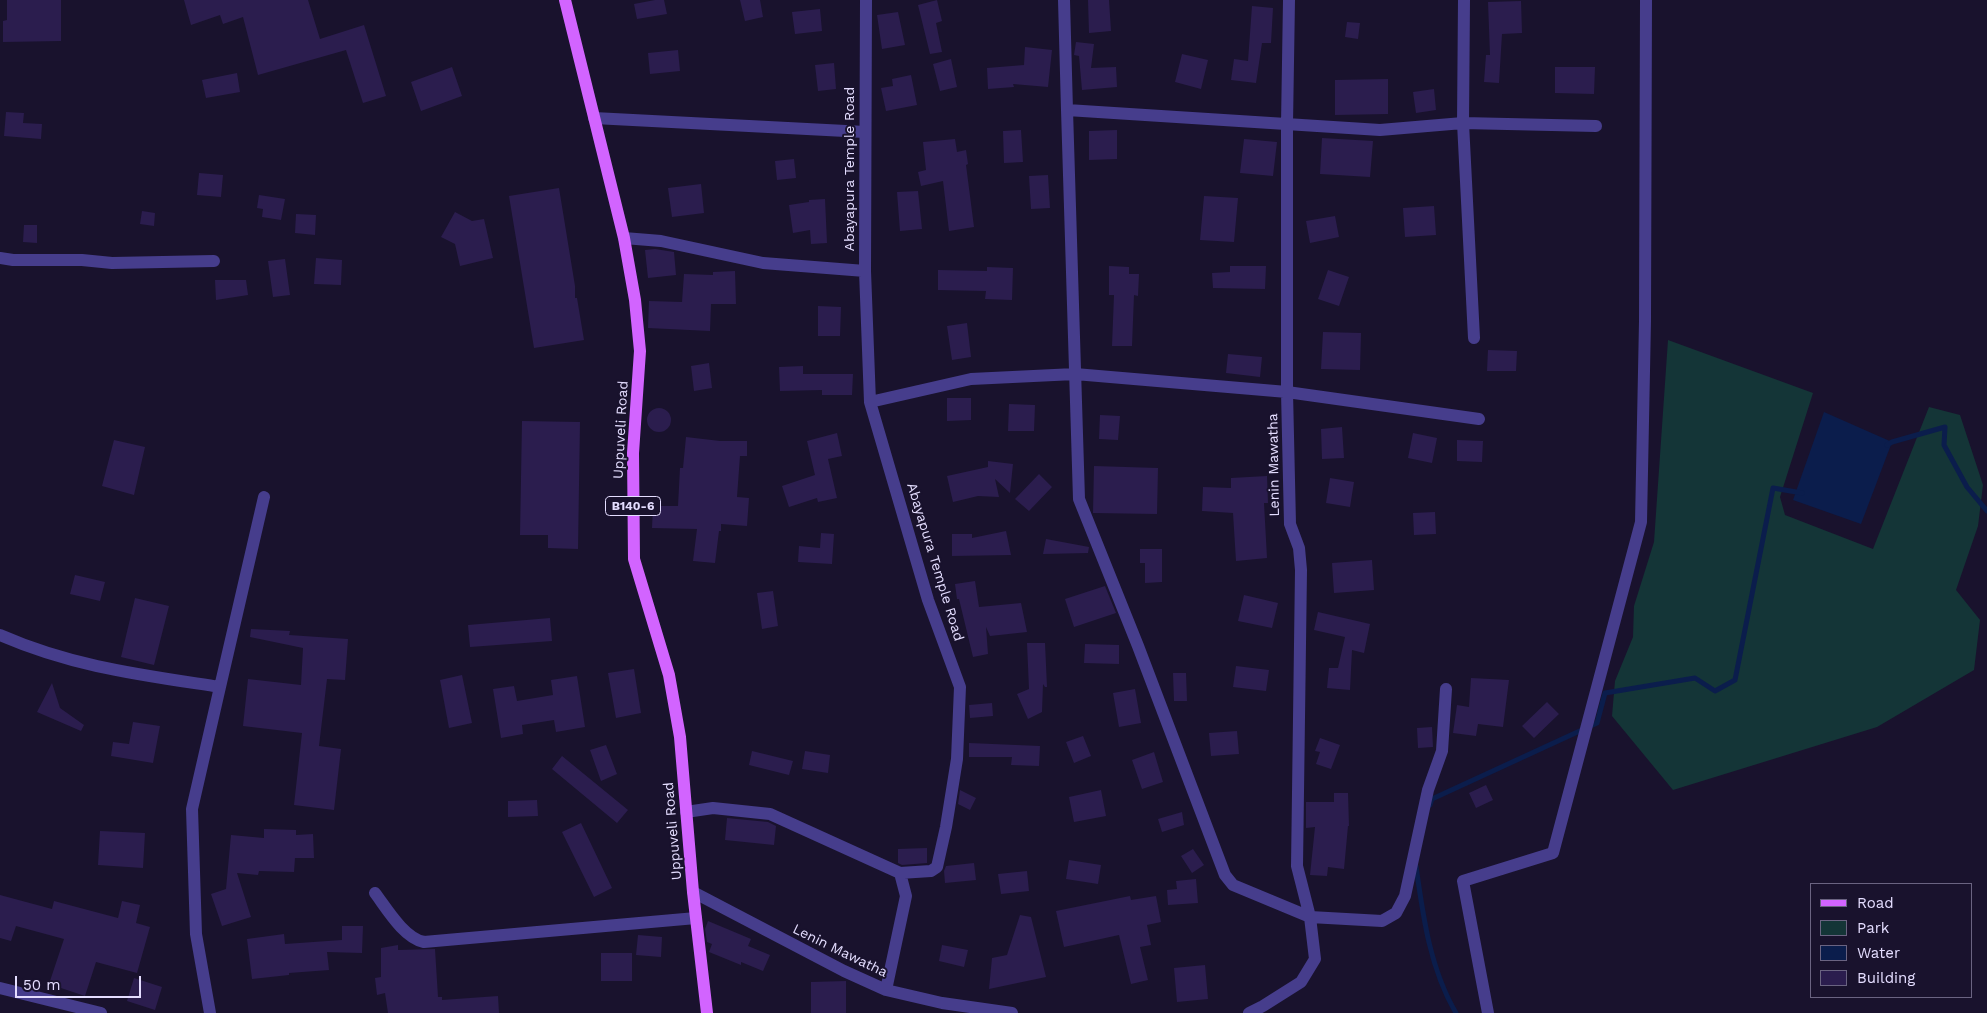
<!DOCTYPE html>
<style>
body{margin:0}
#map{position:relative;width:1987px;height:1013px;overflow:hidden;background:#19122d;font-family:"Work Sans",sans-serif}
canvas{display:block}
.legend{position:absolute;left:1810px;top:883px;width:162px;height:115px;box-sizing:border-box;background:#19122d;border:1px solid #6a6381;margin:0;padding:6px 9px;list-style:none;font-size:15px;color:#e4ddff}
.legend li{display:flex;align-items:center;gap:10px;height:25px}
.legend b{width:25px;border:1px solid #6a6381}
.scale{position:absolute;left:15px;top:976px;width:126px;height:22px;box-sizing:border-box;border:2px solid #e4ddff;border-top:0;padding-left:6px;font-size:15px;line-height:18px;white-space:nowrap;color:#e4ddff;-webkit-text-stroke:4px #19122d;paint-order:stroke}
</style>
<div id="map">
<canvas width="1987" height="1013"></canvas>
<ul class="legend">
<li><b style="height:6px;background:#d264ff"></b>Road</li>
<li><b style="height:14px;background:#143537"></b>Park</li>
<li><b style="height:14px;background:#0b1d4c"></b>Water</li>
<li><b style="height:14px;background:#2b1d4e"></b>Building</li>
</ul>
<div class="scale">50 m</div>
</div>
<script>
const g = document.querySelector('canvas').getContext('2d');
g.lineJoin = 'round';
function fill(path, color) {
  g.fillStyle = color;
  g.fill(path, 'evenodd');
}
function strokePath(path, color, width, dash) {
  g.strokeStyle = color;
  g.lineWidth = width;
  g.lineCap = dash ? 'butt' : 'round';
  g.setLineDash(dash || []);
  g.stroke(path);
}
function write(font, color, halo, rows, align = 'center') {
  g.font = font + ' "Work Sans",sans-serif';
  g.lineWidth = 4;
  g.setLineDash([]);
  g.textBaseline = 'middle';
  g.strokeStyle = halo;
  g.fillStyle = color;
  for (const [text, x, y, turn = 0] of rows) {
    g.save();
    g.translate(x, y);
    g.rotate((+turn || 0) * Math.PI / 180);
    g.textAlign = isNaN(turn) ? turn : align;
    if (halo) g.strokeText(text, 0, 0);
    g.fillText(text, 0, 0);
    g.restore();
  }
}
fill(new Path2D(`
 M1668 340 1813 393 1780 497 1785 515 1873 549 1929 407 1960 415 1983 485 1978 526 1956 590 1980 620 1974 670 1877 727 1673 790 1612 716 1615 681 1633 637 1634 606 1654 542Z`), '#143537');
fill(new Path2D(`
 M1824 412 1892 442 1861 524 1793 500Z`), '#0b1d4c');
strokePath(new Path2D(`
 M1887 445 1892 442 1945 427 1944 445 1967 487 1987 511
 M1430 805 1432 799 1597 723 1605 693 1695 678 1715 691 1735 680 1773 488 1802 493
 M1416 866C1423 916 1430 969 1456 1013`), '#0b1d4c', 5);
fill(new Path2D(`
 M7 0H61V41L3 42V21L7 20Z
 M184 0H308L320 39 364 25 386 96 363 103 346 50 258 75 243 17 223 24 220 15 191 25Z
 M655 0H664L667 14 637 19 634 4Z
 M740 0H760L763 17 745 21Z
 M937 0 942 21 936 23 942 52 930 54 918 5Z
 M1088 0H1109L1111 31 1089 33Z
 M1521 1 1522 33 1502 34 1499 83 1484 82 1486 55H1490L1488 2Z
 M1252 6 1273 8 1271 43H1262L1256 83 1231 80 1234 59 1248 61Z
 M820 9 822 31 795 34 792 12Z
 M898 12 905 45 882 49 877 15Z
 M1347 22 1360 23 1358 39 1345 37Z
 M1076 42 1094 44 1091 68 1116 67 1117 87 1082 90 1079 56 1074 55Z
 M1025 47 1052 50 1048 87 1013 84 1014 87 988 89 987 68 1024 65Z
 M678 50 680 71 650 74 648 53Z
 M1182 54 1208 60 1201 89 1175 82Z
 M951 59 957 87 940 91 933 64Z
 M834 63 836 89 818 91 815 65Z
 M452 67 462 96 421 111 411 82Z
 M1555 67H1595L1594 94 1555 93Z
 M237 73 240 92 206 98 202 80Z
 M911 75 917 105 886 111 881 88 893 86 892 79Z
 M1388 79V114L1335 115V80Z
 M1434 89 1436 110 1416 113 1413 92Z
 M6 112 24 113 23 123 42 124 41 139 4 136Z
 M1021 130 1023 162 1004 163 1003 131Z
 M1117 130V159L1089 160V131Z
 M1322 138 1373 141 1370 177 1320 174Z
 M955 139 957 152 966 150 968 164 966 165 974 227 949 231 943 181 921 186 918 172 926 170 923 142Z
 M1244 139 1277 142 1273 176 1240 173Z
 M794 159 796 178 777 180 775 161Z
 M199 173 223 175 221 197 197 195Z
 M1048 175 1050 208 1031 209 1029 176Z
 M701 184 704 213 672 217 668 188Z
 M559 188 575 286V298H577L584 340 534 348 509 196Z
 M918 191 922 229 900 231 897 192Z
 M259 195 285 199 281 220 262 217 263 209 257 208Z
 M1204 196 1238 198 1234 242 1200 240Z
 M825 199 827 243 811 244 810 230 793 233 789 205 809 202V200Z
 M1434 206 1436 235 1405 237 1403 208Z
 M142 211 155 213 154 226 140 224Z
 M455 212 472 221 484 219 493 258 460 266 455 244 441 237Z
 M296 214 316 215 315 235 295 233Z
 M1335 216 1339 237 1310 243 1306 221Z
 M24 225H37V243L23 242Z
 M655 249 674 252 676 275 648 278 645 250Z
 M316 258 342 260 341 285 314 284Z
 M285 259 290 295 273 297 268 261Z
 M1109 266 1129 267V274H1139L1138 296 1134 295 1132 346H1112L1114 295H1109Z
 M1230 266H1266L1265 289 1213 288 1212 273 1230 272Z
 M987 267 1013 268 1012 300 985 299 986 291 938 290V270L987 271Z
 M1328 270 1349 277 1339 306 1318 299Z
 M735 271 736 304H711L710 331 648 328 649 301 682 302 684 274 713 275V272Z
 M215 280H246L248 295 216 300Z
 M818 306 841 307 840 336H818Z
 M967 323 971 357 952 360 947 326Z
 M1323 332 1361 333 1360 370 1321 369Z
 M1488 350 1517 351 1516 371H1487Z
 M1228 354 1262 357 1260 377 1226 373Z
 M709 363 712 388 694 391 691 366Z
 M803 366V374H853L852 395H822V390L780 391 779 367Z
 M947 398H971V420L947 421Z
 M1009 404 1035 405 1034 431H1008Z
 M647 420a12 12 0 1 1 24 0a12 12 0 1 1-24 0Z
 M1100 415 1120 416 1118 440 1099 439Z
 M522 421 580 422 578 549 548 548V535H520Z
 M1342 427 1344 458 1322 459 1321 429Z
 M837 433 842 456 828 459 837 498 818 502 817 498 789 507 782 486 815 475 807 441Z
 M1413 433 1437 438 1432 463 1408 458Z
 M686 437 720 441H747V456H740L737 497 749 498 747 526 721 524V531H719L715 563 693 561 697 529 652 528 653 506H678L680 468H683Z
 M114 440 145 447 134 495 102 486Z
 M1457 440 1483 441 1482 462 1457 461Z
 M988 461 1013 464 1010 493 995 479 999 497 978 496 953 502 947 476 988 467Z
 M1094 466 1158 468 1157 514 1093 513Z
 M1039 474 1052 487 1029 511 1015 499Z
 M1267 476 1268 503H1264L1267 558 1236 561 1233 513 1202 511 1203 487 1231 488V478Z
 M1330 478 1354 482 1350 507 1326 503Z
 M1435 512 1436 534 1414 535 1413 513Z
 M1006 531 1011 555 952 556V534H972V538Z
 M821 533 834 534 832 564 798 562 799 546 820 548Z
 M1046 539 1089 547 1088 553 1043 554Z
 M1140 549H1162V582L1145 583V563H1140Z
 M1372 560 1374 590 1334 593 1332 563Z
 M75 575 105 582 100 601 70 594Z
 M975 581 979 607 1021 603 1027 632 990 636 986 627 988 654 973 657 959 599H957L955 584Z
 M1105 586 1116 613 1074 627 1065 599Z
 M773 591 778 626 762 629 757 593Z
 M1244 595 1278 603 1272 628 1238 621Z
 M135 598 169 606 154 665 121 657Z
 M1318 612 1370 624 1364 653 1352 650 1350 690 1327 688 1329 668H1338L1345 637 1314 630Z
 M550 618 552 641 470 647 468 625Z
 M251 629 290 631 289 635 348 639 345 680 327 679 319 746 341 749 334 810 294 805 302 733 243 726 248 679 301 685 303 648 250 637Z
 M1027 643H1045L1047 687H1045L1043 684 1042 712 1028 719 1017 694 1029 689Z
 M1085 644 1119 645V664L1084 663Z
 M1236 666 1269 670 1266 691 1233 687Z
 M634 669 641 713 616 718 608 673Z
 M1173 673H1186L1187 701H1174Z
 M462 675 472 723 449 728 440 680Z
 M577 676 585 727 556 732 554 720 522 725 523 734 501 738 493 689 514 686 517 701 553 695 551 680Z
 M1471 678 1509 680 1503 727 1478 724 1476 736 1453 733 1457 705 1469 707Z
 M52 683 60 708 84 725 81 731 37 712Z
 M1135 689 1141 723 1119 727 1113 693Z
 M1547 702 1559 714 1534 738 1522 726Z
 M992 703 993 716 970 718 969 705Z
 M133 722 160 726 153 763 111 756 113 742 129 744Z
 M1432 727 1433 747 1418 748 1417 728Z
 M1237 731 1239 754 1211 756 1209 733Z
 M1083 736 1091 756 1074 763 1066 742Z
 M1320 738 1340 745 1331 769 1316 764 1320 752 1315 751Z
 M969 743 1040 746 1039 766 1011 765 1012 757H969Z
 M606 745 617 774 601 781 590 750Z
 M752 751 793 761 789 775 749 765Z
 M805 751 830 755 828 773 802 769Z
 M1154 752 1163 782 1142 789 1132 760Z
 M562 756 628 810 617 823 552 769Z
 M1486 785 1493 800 1476 808 1469 793Z
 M960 790 976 798 970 810 958 804Z
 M1101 790 1106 816 1074 822 1069 797Z
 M1334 793H1348L1349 826H1348L1344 869 1328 867 1327 876 1310 875 1315 827 1306 828V802H1334Z
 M537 800 538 816 508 817V801Z
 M1182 812 1184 825 1162 832 1158 819Z
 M727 818 768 822 776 826 774 845 725 840Z
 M581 823 612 888 594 897 562 832Z
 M264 829 296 830V835L313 834 314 858H295L294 872 259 871 258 875 237 873 251 917 222 926 211 894 226 889 231 835 264 838Z
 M100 831 145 833 143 868 98 865Z
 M927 848V863L902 865 898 863V849Z
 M1193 849 1204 865 1192 873 1181 856Z
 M1069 860 1101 865 1098 884 1066 879Z
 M974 863 976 880 945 883 944 871 946 866Z
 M1027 871 1029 891 1001 894 998 874Z
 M1196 879 1198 903 1168 905 1167 890 1177 889 1176 881Z
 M0 895 52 909 54 901 118 918 122 901 140 905 136 923 150 927 137 973 96 962 85 996 49 984 64 939 16 926 11 941 0 938Z
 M1130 896 1131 900 1156 896 1161 922 1147 925 1151 945 1140 947 1148 980 1131 984 1119 935 1064 947 1056 911Z
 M1020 915 1031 917 1046 977 989 989 992 958 1007 955Z
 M708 921 751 939 748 946 770 955 763 971 741 962V965L709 952 712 944 707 942 705 929Z
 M342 926H363L362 953 327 952 329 970 289 973V975L252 979 247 939 284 934 285 944 342 940Z
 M638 935 662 937 661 957 636 955Z
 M398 945V950L435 949 438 997H442V1000L498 996 499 1013H388L385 993 377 995 375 978 381 977V948Z
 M942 945 968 950 964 967 939 961Z
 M601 953H632V981H601Z
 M1205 965 1208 999 1177 1002 1174 968Z
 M134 978 162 987 155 1010 127 1001Z
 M846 981V1013H811V982Z`), '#2b1d4e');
strokePath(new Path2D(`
 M1064 0 1067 110
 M1464 0 1463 123 1474 338
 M594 118 865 132
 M624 238 661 241 763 263 865 271
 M0 258 13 260H82L112 263 214 261
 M870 402 971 379 1075 374 1287 392 1479 419
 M0 635C73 667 142 675 220 687L264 497
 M1446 689 1442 751 1428 790 1405 896 1396 913 1382 921 1310 917 1233 885 1225 875 1138 646 1079 499 1067 110 1380 130 1463 123 1596 126
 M686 812 713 808 770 814 900 873 931 871 937 867 946 827 957 759 960 687 928 600 870 402 865 271 866 0
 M693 892 844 971 886 990 942 1003 1012 1013
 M375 893C387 909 404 938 424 942L696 918
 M0 988 101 1013
 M886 990 906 896 900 873
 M210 1013 196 934 192 809 220 687
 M1249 1013 1263 1006 1301 982 1315 959 1310 917 1297 866 1301 570 1299 548 1290 524 1287 392V124L1289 0
 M1488 1013 1463 881 1553 853 1641 522 1645 321 1646 0`), '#463d8c', 12);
strokePath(new Path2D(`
 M565 0 624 238 635 300 640 351 633 453 634 559 669 675 680 737 693 892 707 1013`), '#d264ff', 12);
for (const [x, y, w] of [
 [633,506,55]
]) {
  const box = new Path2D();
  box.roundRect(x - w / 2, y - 9.5, w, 19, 4);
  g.fillStyle = '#19122d';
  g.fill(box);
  strokePath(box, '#e4ddff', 1);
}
write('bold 12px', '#e4ddff', null, [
 ["B140-6",633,506]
]);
write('14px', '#e4ddff', '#19122d', [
 ["Abayapura Temple Road",850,169,-90],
 ["Uppuveli Road",621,430,-87],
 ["Lenin Mawatha",1274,465,-91],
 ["Abayapura Temple Road",935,562,73],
 ["Uppuveli Road",673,831,-95],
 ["Lenin Mawatha",840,951,26]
]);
</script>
